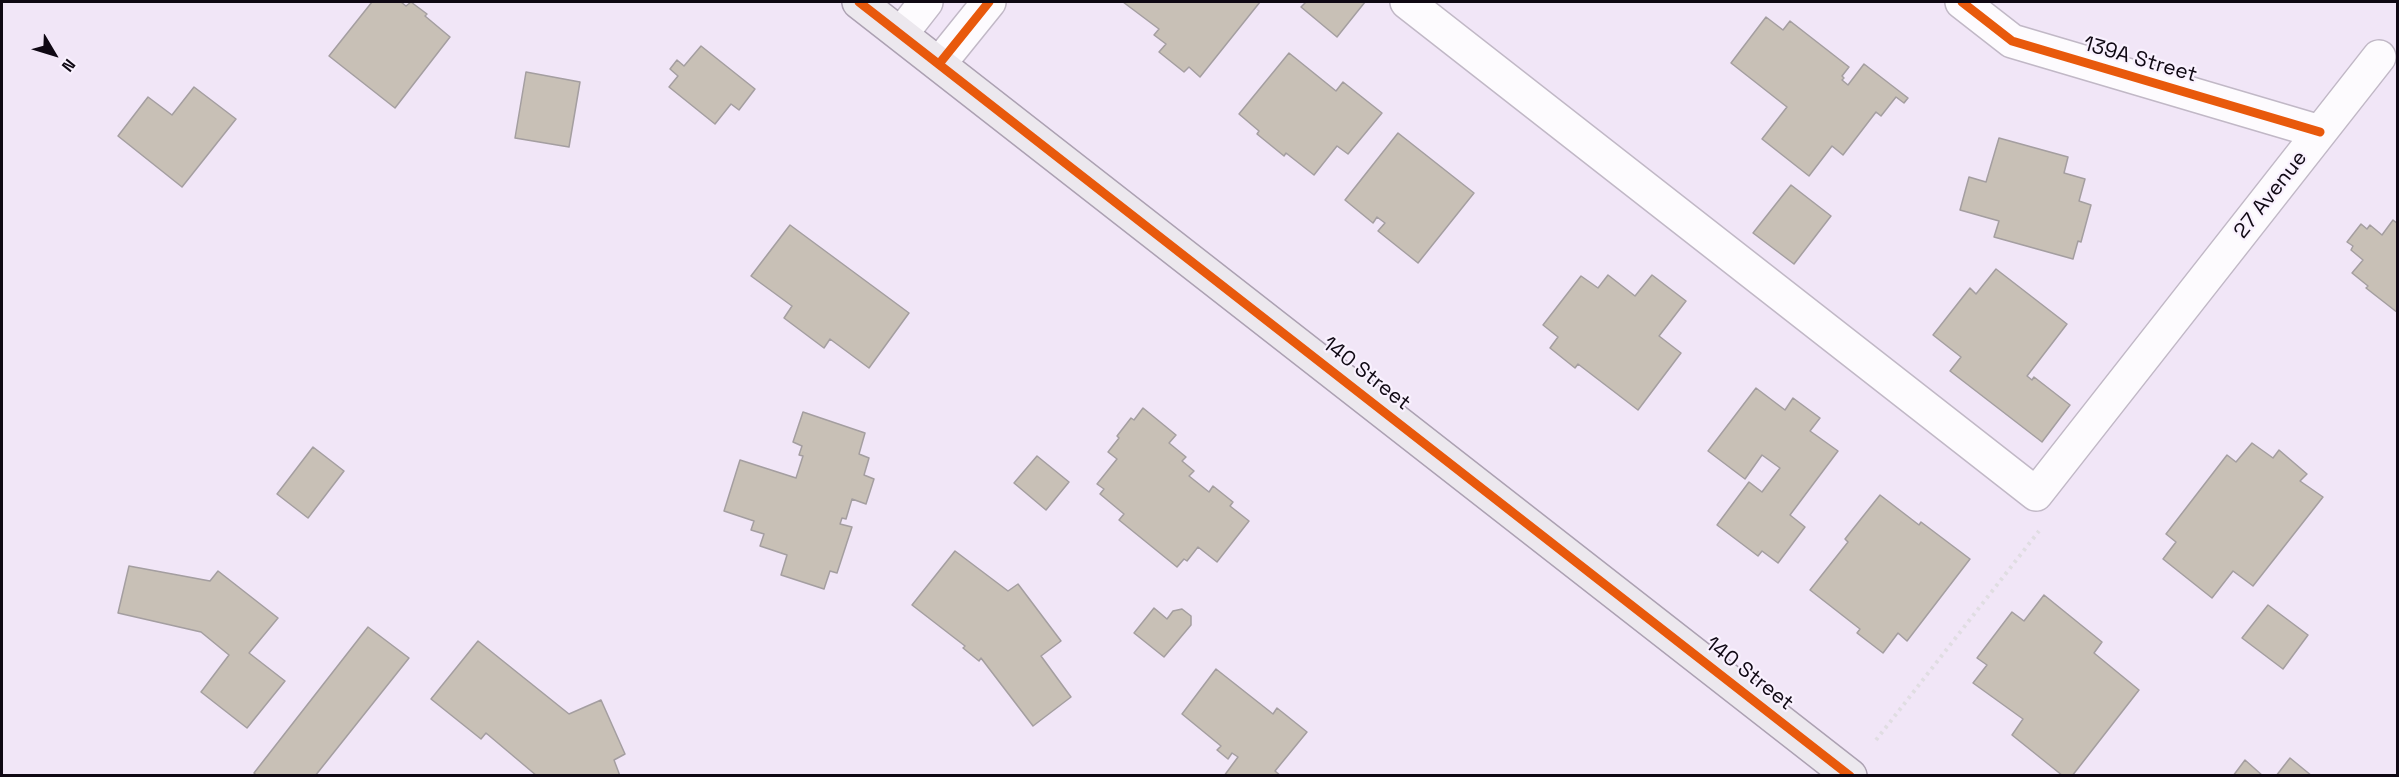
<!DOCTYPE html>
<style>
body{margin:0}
#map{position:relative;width:2399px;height:777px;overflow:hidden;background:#f1e6f7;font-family:"Space Grotesk",sans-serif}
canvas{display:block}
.frame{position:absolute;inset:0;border:3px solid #0f0813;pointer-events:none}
.north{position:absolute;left:24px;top:24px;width:60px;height:60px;-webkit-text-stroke:4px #f9f1fe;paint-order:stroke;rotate:128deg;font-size:16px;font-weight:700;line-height:24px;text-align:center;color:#0f0813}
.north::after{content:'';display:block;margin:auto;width:21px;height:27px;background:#0f0813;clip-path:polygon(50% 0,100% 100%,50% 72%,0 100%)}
</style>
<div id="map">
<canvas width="2399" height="777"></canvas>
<div class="frame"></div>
<div class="north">N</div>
</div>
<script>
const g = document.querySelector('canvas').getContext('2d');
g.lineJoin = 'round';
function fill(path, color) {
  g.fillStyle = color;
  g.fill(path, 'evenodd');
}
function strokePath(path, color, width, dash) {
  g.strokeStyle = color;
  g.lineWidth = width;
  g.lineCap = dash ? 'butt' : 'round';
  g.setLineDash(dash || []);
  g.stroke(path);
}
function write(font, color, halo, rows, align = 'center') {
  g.font = font + ' "Space Grotesk",sans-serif';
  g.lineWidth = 4.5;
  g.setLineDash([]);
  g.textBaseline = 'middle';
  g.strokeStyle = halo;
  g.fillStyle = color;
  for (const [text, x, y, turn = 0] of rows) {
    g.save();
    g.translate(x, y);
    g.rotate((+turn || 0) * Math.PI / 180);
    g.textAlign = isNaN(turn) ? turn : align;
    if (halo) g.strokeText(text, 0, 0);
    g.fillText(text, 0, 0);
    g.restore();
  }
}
const building = new Path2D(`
 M372 2H401L406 6 411 2 427 14 425 16 450 37 395 108 329 56Z
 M1123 2H1260L1200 77 1189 67 1184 72 1159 52 1166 44 1154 35 1159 29Z
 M1306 2H1365L1337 37 1301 7Z
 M1766 17 1783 30 1790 21 1849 67 1842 76 1844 78 1842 80 1848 85 1864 64 1908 98 1904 103 1896 97 1881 116 1876 112 1843 155 1832 146 1809 176 1762 139 1787 107 1731 63Z
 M701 46 755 89 739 110 731 104 715 124 669 87 678 76 670 69 677 60 684 66Z
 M1289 53 1336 91 1343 82 1382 113 1348 154 1337 146 1314 175 1286 153 1284 156 1257 134 1259 131 1239 114Z
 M526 72 580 82 569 147 515 138Z
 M194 87 236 119 182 187 118 136 148 97 172 115Z
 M1398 133 1474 193 1418 263 1378 231 1385 223 1377 217 1373 223 1345 200Z
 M1999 138 2068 157 2064 173 2085 179 2079 201 2091 205 2081 242 2078 241 2073 259 1994 237 1999 221 1960 210 1969 177 1986 182Z
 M1791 185 1831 216 1794 264 1753 233Z
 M2393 220 2398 224V313L2366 288 2368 286 2352 273 2363 260 2351 250 2353 246 2347 242 2361 224 2367 229 2370 225 2382 235Z
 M790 225 909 313 869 368 830 339 824 348 784 318 792 306 751 276Z
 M1996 269 2067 324 2027 376 2032 380 2034 377 2070 405 2042 442 1950 371 1961 357 1933 335 1970 288 1976 294Z
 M1608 275 1635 296 1652 275 1686 301 1659 336 1681 353 1638 410 1578 364 1575 368 1550 348 1558 337 1543 325 1581 276 1598 288Z
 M1756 388 1785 410 1793 398 1820 418 1810 431 1838 451 1790 515 1805 527 1778 563 1762 551 1758 556 1717 525 1749 482 1762 492 1780 468 1762 455 1745 479 1708 451Z
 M1143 408 1176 435 1169 443 1186 457 1182 461 1194 471 1189 476 1209 492 1213 486 1233 502 1230 506 1249 521 1217 562 1198 547 1187 561 1184 559 1177 567 1119 520 1124 514 1100 494 1104 489 1097 484 1117 459 1108 452 1119 438 1117 436 1131 418 1134 420Z
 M803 412 865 433 859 454 869 458 864 475 874 479 866 504 852 499 846 519 842 518 840 524 852 527 837 573 830 571 824 589 781 575 787 555 760 546 764 534 751 530 754 521 724 511 740 460 796 478 803 456 799 455 802 446 793 442Z
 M2252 443 2273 458 2279 450 2307 474 2300 481 2323 497 2253 586 2233 571 2212 598 2163 559 2176 542 2166 534 2227 455 2236 462Z
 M313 447 344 471 308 518 277 494Z
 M1037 456 1069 482 1046 510 1014 483Z
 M1880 495 1919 525 1921 522 1970 559 1907 641 1898 633 1883 653 1857 633 1860 629 1810 590 1848 542 1845 539Z
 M955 551 1008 591 1018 584 1061 641 1041 656 1071 697 1033 726 981 658 979 661 963 648 965 646 912 605Z
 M129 566 210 581 218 571 278 618 249 653 285 681 247 728 201 692 229 655 201 632 118 613Z
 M2044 595 2102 642 2094 653 2139 690 2072 776H2063L2012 735 2023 719 1973 683 1987 665 1977 658 2012 612 2024 621Z
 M2268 605 2308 635 2283 669 2242 638Z
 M1154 608 1167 619 1173 611 1182 609 1191 616V625L1164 657 1134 633Z
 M368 627 409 658 315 776H257L254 773Z
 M478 641 569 714 601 700 625 754 614 760 620 776H537L486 733 481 739 431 699Z
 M1216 669 1273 714 1277 708 1307 732 1275 771 1281 776H1224L1238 757 1232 753 1228 759 1217 750 1221 746 1182 714Z
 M2290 758 2312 776H2276Z
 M2245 760 2263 776H2233Z`);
fill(building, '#c8c0b6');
strokePath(building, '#a49ea0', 1.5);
const minor = new Path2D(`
 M1407 2 2036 494 2379 57
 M1962 2 2012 41 2320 132
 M901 34 926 2
 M939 64 989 2`);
const major = new Path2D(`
 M859 2 1850 776`);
strokePath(minor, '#c1b8c6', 36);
strokePath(major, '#aca1b2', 36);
strokePath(new Path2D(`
 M1876 740 2039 531`), '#e0dde2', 4, [3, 4.5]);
strokePath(minor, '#fdfbfe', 33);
strokePath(major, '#ece8ee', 33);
strokePath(new Path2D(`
 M859 2 1850 776
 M1962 2 2012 41 2320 132
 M939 64 989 2`), '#e8590c', 9);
write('21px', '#0f0813', '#f9f1fe', [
 ["139A Street",2140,60,16],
 ["27 Avenue",2271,195,-52],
 ["140 Street",1366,374,38],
 ["140 Street",1749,674,38]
]);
</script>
